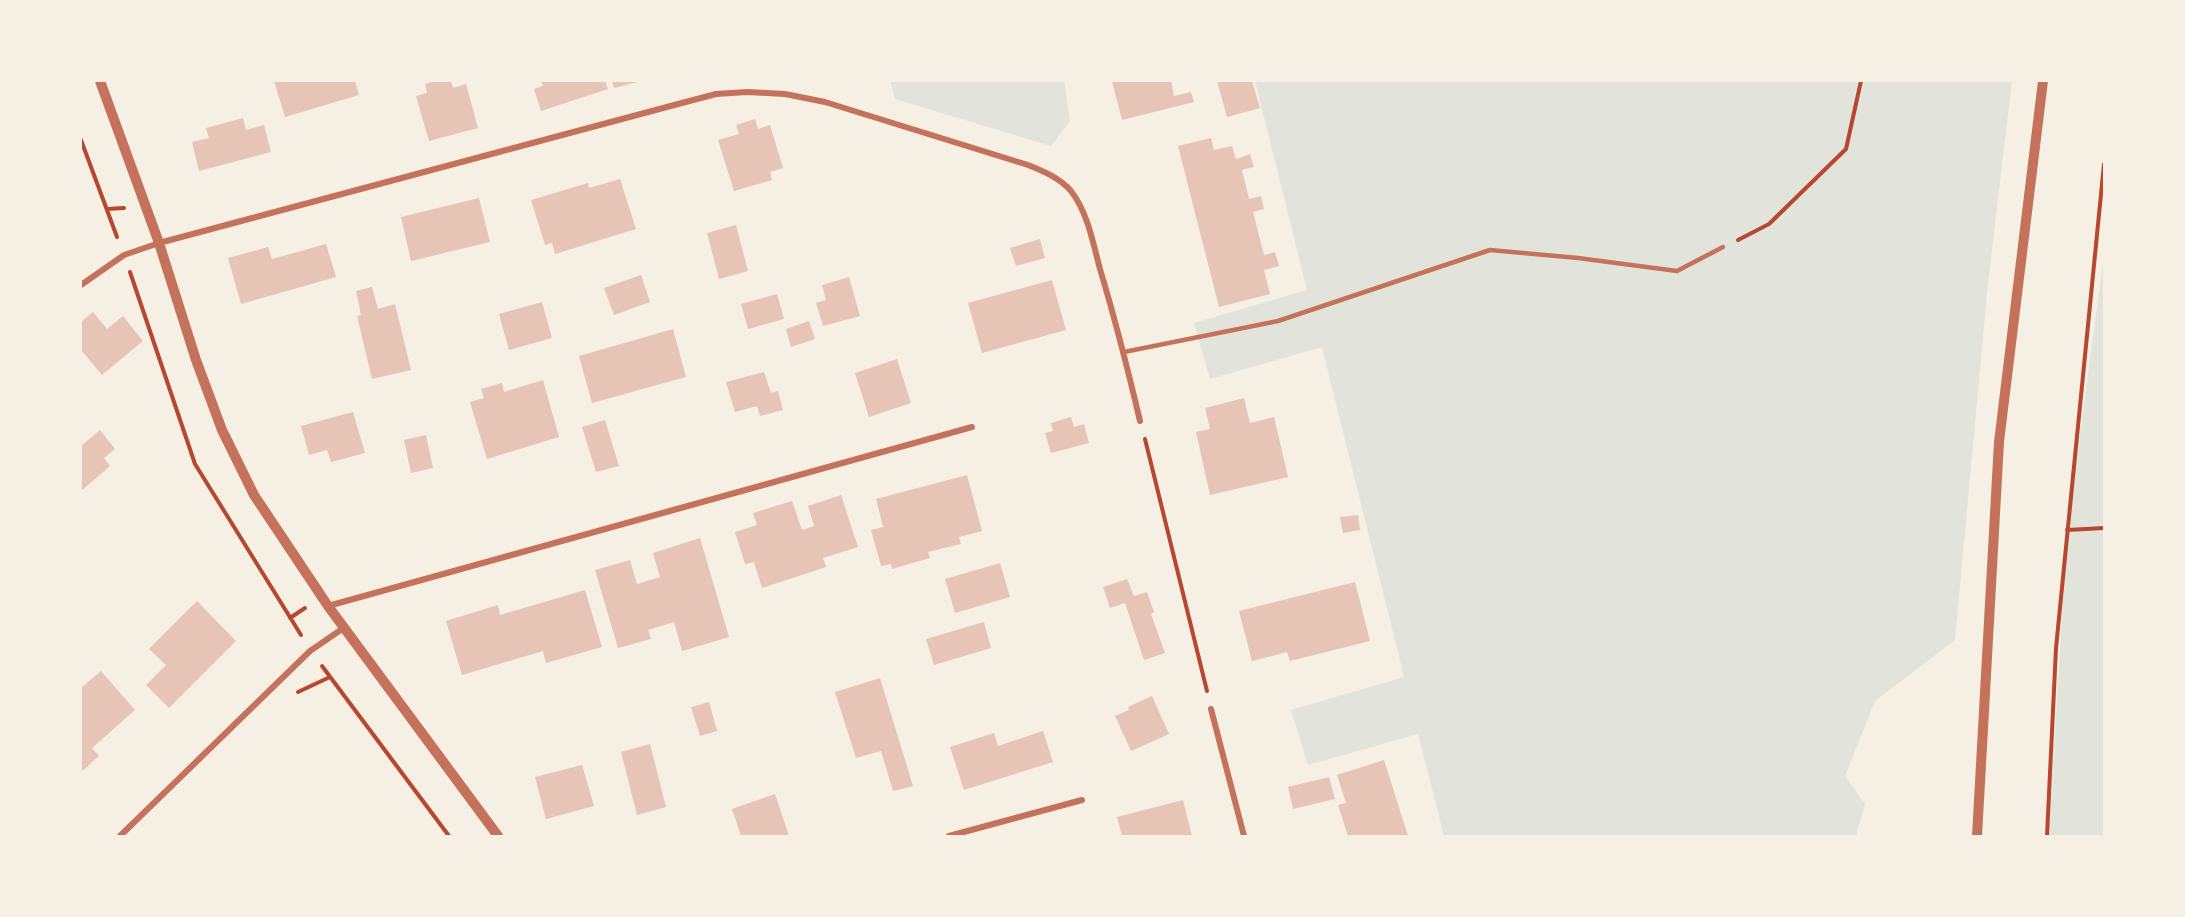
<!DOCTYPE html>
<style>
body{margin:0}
#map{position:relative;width:2185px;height:917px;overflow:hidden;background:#f6efe4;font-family:Commissioner,sans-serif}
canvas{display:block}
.frame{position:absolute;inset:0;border:82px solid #f6efe4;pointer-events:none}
</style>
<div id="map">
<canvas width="2185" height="917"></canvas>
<div class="frame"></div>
</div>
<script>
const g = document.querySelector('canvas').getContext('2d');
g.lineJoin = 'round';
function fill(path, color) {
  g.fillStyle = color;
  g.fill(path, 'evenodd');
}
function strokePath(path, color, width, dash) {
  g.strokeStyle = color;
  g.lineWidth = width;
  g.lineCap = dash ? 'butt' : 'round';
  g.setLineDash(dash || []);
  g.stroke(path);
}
fill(new Path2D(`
 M890 81H1064L1070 121 1051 146 895 99Z
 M1255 81H2012L1988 283 1955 640 1875 701 1845 776 1865 804 1856 836H1444L1418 734 1308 765 1291 710 1404 677 1322 347 1210 379 1194 323 1307 290Z
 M2104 255V836H2049L2067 530Z`), '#e2e4dc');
fill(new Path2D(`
 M274 81H355L359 95 285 117Z
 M435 81H451L453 88 466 84 478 128 429 141 416 96 427 93 425 84Z
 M541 81H605L608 89 541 111 534 89 543 86Z
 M612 81H638V82L614 88Z
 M1112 81H1171L1174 96 1191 92 1194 102 1122 120Z
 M1217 81H1252L1260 108 1227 117Z
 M243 118 246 130 264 125 271 152 199 171 192 142 209 138 206 128Z
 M755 119 758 129 770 125 783 168 770 172 772 180 734 191 718 140 739 134 736 125Z
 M1211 138 1214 150 1232 146 1236 159 1250 154 1254 167 1242 170 1249 199 1261 196 1264 209 1253 212 1264 255 1275 252 1279 266 1264 270 1270 294 1219 307 1178 146Z
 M620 179 636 229 555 254 552 243 545 245 531 200 588 183 589 188Z
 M479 198 490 242 411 261 401 217Z
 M736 225 748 271 719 279 707 233Z
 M1040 239 1045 258 1016 266 1010 248Z
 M326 244 336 277 241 304 228 258 268 247 272 259Z
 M641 275 650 302 614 315 604 288Z
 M849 277 860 316 823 326 816 303 826 300 822 285Z
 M1052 280 1066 330 982 353 968 303Z
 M372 287 378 309 395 304 411 370 372 379 357 316 361 315 356 291Z
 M777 294 784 319 748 329 741 304Z
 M542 302 552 338 509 350 499 314Z
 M93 312 107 329 123 316 143 341 102 375 81 350V322Z
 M809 321 815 339 791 347 786 329Z
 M673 329 686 377 592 403 579 356Z
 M897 359 911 403 869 417 855 373Z
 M764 372 771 393 778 391 783 410 760 416 757 406 735 412 726 382Z
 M543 380 559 437 487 459 470 402 484 398 481 389 502 383 504 392Z
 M1244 398 1250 423 1274 417 1288 477 1210 495 1196 432 1210 429 1205 408Z
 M353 412 365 453 331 462 327 450 309 455 301 426Z
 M1071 417 1074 427 1084 424 1089 443 1051 453 1045 433 1053 431 1051 423Z
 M605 420 619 466 596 472 582 427Z
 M100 430 115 449 104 458 110 466 81 491V446Z
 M426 435 433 468 411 473 404 440Z
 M967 475 982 531 959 537 961 544 928 552 930 558 892 569 891 564 881 566 871 530 883 527 876 499Z
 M841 495 858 547 823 558 826 567 762 588 754 562 745 564 735 532 757 525 753 513 792 501 802 530 814 526 808 506Z
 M1358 515 1360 530 1343 533 1340 517Z
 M700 538 729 637 682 651 674 622 648 630 651 639 618 648 595 570 630 560 637 584 660 577 653 553Z
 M1000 563 1010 597 955 613 945 579Z
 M1127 579 1134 596 1147 592 1154 612 1151 614 1165 653 1144 660 1125 603 1110 608 1103 587Z
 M1355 582 1370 641 1290 661 1287 652 1252 661 1239 611Z
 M585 590 602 647 546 663 543 651 462 675 446 621 498 605 500 615Z
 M197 601 236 641 169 708 146 685 166 665 149 649Z
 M984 622 991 648 934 665 926 639Z
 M101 671 135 710 92 748 99 756 81 772V688Z
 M880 678 913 786 893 791 881 751 856 758 835 692Z
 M1152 696 1169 734 1131 751 1115 716 1129 710 1128 707Z
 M709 702 717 731 700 736 691 707Z
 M1043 731 1053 762 964 790 950 747 994 733 998 746Z
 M650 744 666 807 637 815 621 752Z
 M1384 760 1408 836H1348L1338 805 1346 803 1337 775Z
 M582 765 594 806 546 819 535 777Z
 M1329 777 1335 799 1293 809 1288 787Z
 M775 794 789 836H741L732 809Z
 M1183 800 1192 836H1122L1117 817Z`), '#e6c5b7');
strokePath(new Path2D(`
 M81 140 117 237
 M107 209 124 208
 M1738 240 1769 224 1846 149 1861 81
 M130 272 195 464 301 635
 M1145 439 1207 691
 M2067 530 2104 528
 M290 618 305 608
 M322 666 449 836
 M298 692 330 677
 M2047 836 2056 648 2104 164`), '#b5482f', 4);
strokePath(new Path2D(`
 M1124 352 1278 321 1490 250 1578 258 1677 271 1723 247`), '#c5725c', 4.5);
strokePath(new Path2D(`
 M81 285 124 255 159 243 678 104 716 94 747 92 785 94 825 102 1028 165C1043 171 1060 178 1071 191 1088 213 1093 243 1100 269 1115 319 1128 370 1140 421
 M328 606 972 427
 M1211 709 1244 836
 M120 836 310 651 345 627
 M949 836 1082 800`), '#c5725c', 6);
strokePath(new Path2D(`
 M100 81 159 243 196 360 222 430 254 495 328 606 498 836
 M1977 836 1999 442 2043 81`), '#c5725c', 10);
</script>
